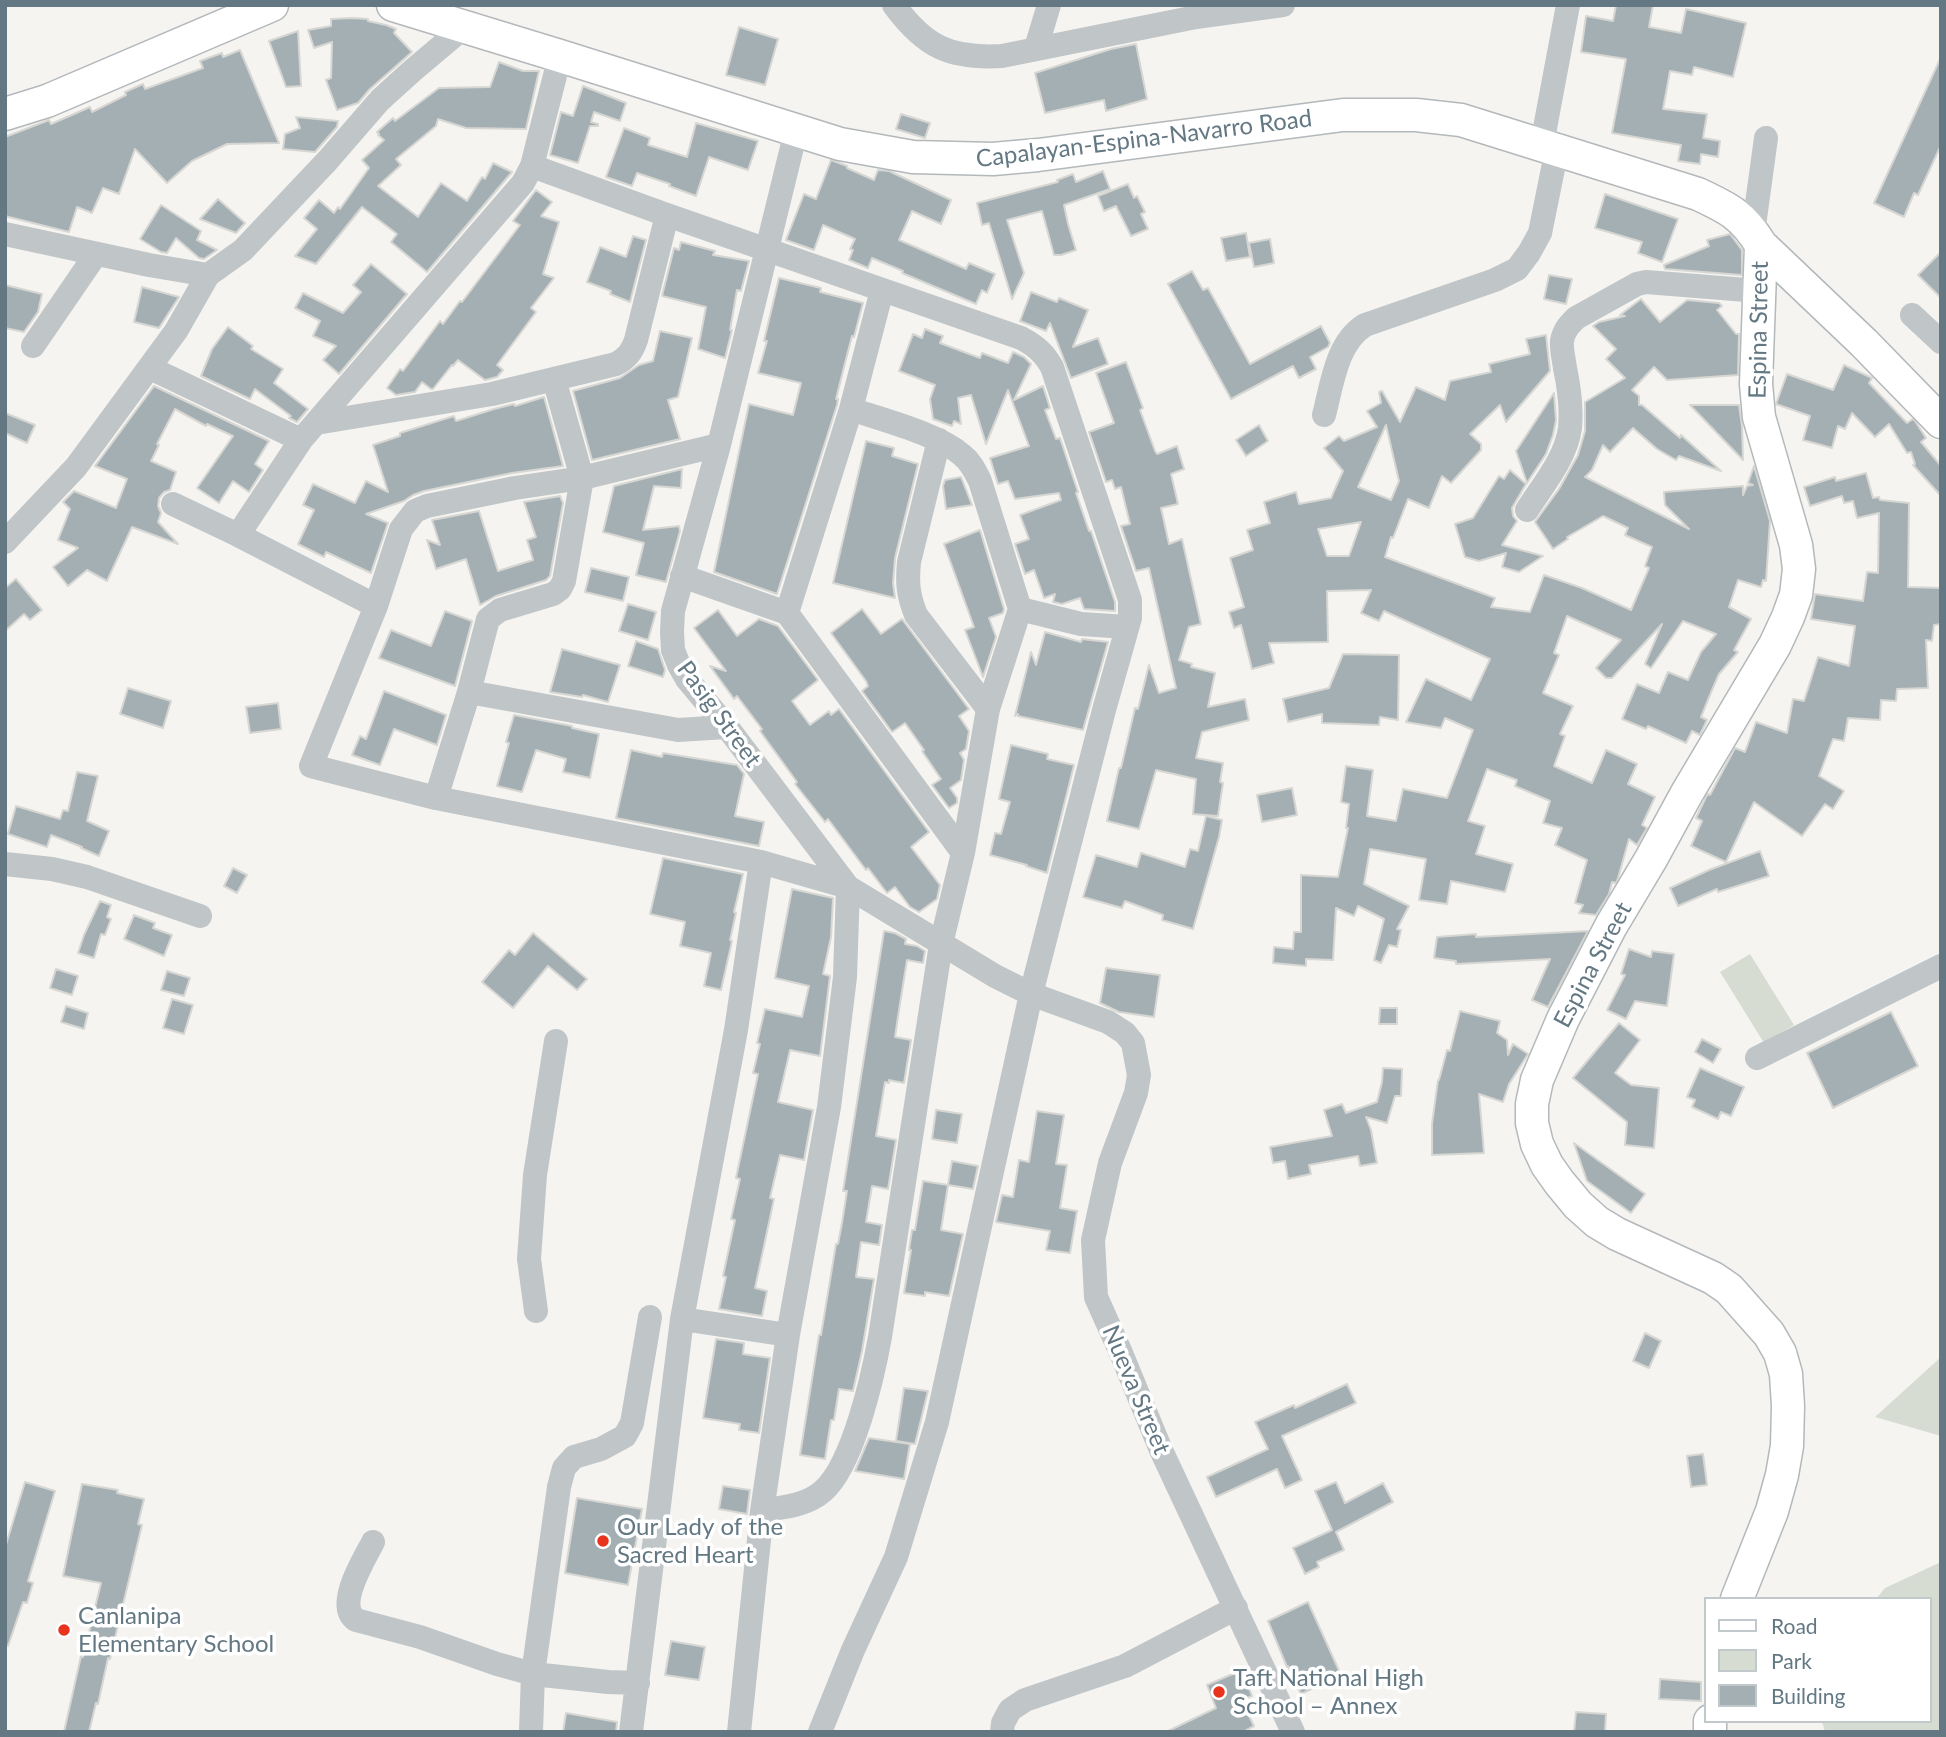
<!DOCTYPE html>
<meta charset="utf-8">
<style>
body{margin:0}
#map{position:relative;width:1946px;height:1737px;overflow:hidden;background:#f5f4f1;font-family:Lato,sans-serif}
canvas{display:block}
.frame{position:absolute;inset:0;border:7px solid #637883;pointer-events:none}
.legend{position:absolute;left:1704px;top:1597px;width:228px;height:126px;box-sizing:border-box;background:#fff;border:2px solid #c1c9cd;margin:0;padding:9px 12px;list-style:none;font-size:21px;color:#637883}
.legend li{display:flex;align-items:center;gap:14px;height:35px}
.legend b{width:35px;border:2px solid #c1c9cd}
</style>
<div id="map">
<canvas width="1946" height="1737"></canvas>
<div class="frame"></div>
<ul class="legend">
<li><b style="height:9px;background:#fff"></b>Road</li>
<li><b style="height:19px;background:#d7dcd2"></b>Park</li>
<li><b style="height:19px;background:#a4afb3"></b>Building</li>
</ul>
</div>
<script>
const g = document.querySelector('canvas').getContext('2d');
g.lineJoin = 'round';
function fill(path, color) {
  g.fillStyle = color;
  g.fill(path, 'evenodd');
}
function strokePath(path, color, width, dash) {
  g.strokeStyle = color;
  g.lineWidth = width;
  g.lineCap = dash ? 'butt' : 'round';
  g.setLineDash(dash || []);
  g.stroke(path);
}
function write(font, color, halo, rows, align = 'center') {
  g.font = font + ' Lato,sans-serif';
  g.lineWidth = 7;
  g.setLineDash([]);
  g.textBaseline = 'middle';
  g.strokeStyle = halo;
  g.fillStyle = color;
  for (const [text, x, y, turn = 0] of rows) {
    g.save();
    g.translate(x, y);
    g.rotate((+turn || 0) * Math.PI / 180);
    g.textAlign = isNaN(turn) ? turn : align;
    if (halo) g.strokeText(text, 0, 0);
    g.fillText(text, 0, 0);
    g.restore();
  }
}
fill(new Path2D(`
 M1750 954 1794 1025 1764 1043 1720 972Z
 M1941 1357V1436L1875 1417Z
 M1941 1562V1732H1825L1822 1721H1930V1599H1876L1885 1588Z`), '#d7dcd2');
const building = new Path2D(`
 M1616 5H1653L1649 27 1681 33 1686 9 1746 23 1733 77 1694 67 1692 75 1670 71 1663 109 1707 114 1703 138 1720 141 1718 157 1701 154 1700 164 1678 161 1681 145 1612 133 1626 59 1581 52 1586 16 1613 21Z
 M352 18 368 19V21L386 25 396 29 394 33 412 52 370 89 358 103 337 110 326 80 331 78 332 42 314 48 308 30 331 26V19Z
 M739 27 778 39 765 85 726 75Z
 M298 31 301 86 286 87 269 41Z
 M1136 44 1147 99 1106 111 1104 100 1045 113 1035 73 1111 49Z
 M240 50 279 143 227 144 192 161 167 183 135 149 119 194 103 188 92 213 77 207 69 232 5 216V137L49 120 51 124 90 107 92 112 126 95 125 92 143 84 145 89 203 68 200 61 222 53 223 57Z
 M1941 57V145L1918 195 1914 193 1904 217 1874 203Z
 M499 62 523 71H539L526 129 466 128 438 119 436 126 396 159 401 165 378 186 418 217 441 183 467 201 482 177 485 179 493 163 512 172 427 272 391 242 397 234 362 207 316 264 295 256 317 229 304 218 319 200 334 213 338 207 340 209 369 168 362 160 384 140 378 135 379 134 377 132 393 118 395 121 439 88 490 87Z
 M583 86 626 103 620 121 594 112 591 122 598 124V126H590L578 163 550 155 561 112 573 116Z
 M901 114 930 123 925 138 896 129Z
 M296 117 338 121 337 127 315 152 283 149 285 134 300 128Z
 M696 123 758 141 748 170 709 157 696 196 669 186 670 184 637 173 632 186 606 177 624 128 650 138 648 145 687 157Z
 M831 160 847 166V168L874 180 878 170 889 171 951 200 941 224 912 211 899 240 966 269 969 263 995 274 987 293 982 290 976 304 902 273 903 271 872 258 868 268 849 260 853 250 850 249 855 239 823 225 814 250 786 240 804 194 816 199Z
 M1103 171 1110 189 1064 205 1068 224 1076 250 1061 255H1054L1042 211 1007 220 1024 273 1012 299 989 223 982 225 977 203 1058 182 1057 180 1073 174 1076 182Z
 M1128 184 1134 198 1137 196 1145 212 1141 214 1148 229 1131 236 1116 206 1104 211 1098 196Z
 M536 190 552 202 541 216 559 222 543 274 554 278 531 308 536 312 497 365 503 370 497 377 485 380 458 360 453 366 452 365 433 389H431L422 382 415 392 396 395 387 388 400 369 403 371 440 321 443 324 460 301 462 302 499 253 520 225 513 221Z
 M1605 194 1678 219 1662 262 1638 253 1642 242 1595 228Z
 M218 199 245 223 236 233 200 219Z
 M161 205 201 231 197 240 217 250 204 259 199 258 176 238 167 253 161 252 140 239Z
 M1246 233 1250 257 1226 261 1221 238Z
 M1730 234 1742 250V275L1665 269 1664 265 1709 246 1707 240Z
 M633 236 646 240 630 302 610 294 611 291 587 282 600 247 626 257Z
 M1270 239 1274 263 1254 267 1249 243Z
 M681 242 715 251 713 255 749 261 741 291 737 290 730 330H732L725 358 698 349 706 307 662 296 674 248 679 250Z
 M1941 252V298L1918 275Z
 M371 264 407 294 339 374 323 360 336 346 313 336 320 321 295 308 303 293 343 313 361 292 353 285Z
 M1192 271 1203 290 1208 288 1250 364 1321 326 1330 343 1328 347 1310 357 1316 369 1299 378 1293 366 1231 399 1168 284Z
 M1549 275 1572 279 1566 304 1544 299Z
 M779 278 821 288 820 292 863 303 854 337 852 336 845 363 836 399H838L837 405 777 594 714 572 749 404 793 415 801 383 758 373 767 341H764Z
 M5 285 42 294 38 312 24 332 5 328Z
 M142 287 179 297 159 328 134 322Z
 M1031 292 1057 302 1059 298 1088 310 1073 347 1098 338 1108 364 1071 378 1050 323 1046 331 1020 321Z
 M1641 299 1660 322 1687 300 1719 303 1722 306 1717 310 1736 334H1739L1738 375 1667 380 1654 367 1632 390 1639 396V405H1642L1680 438 1681 435 1721 471 1679 456 1676 460 1657 449 1633 428 1610 452 1603 445 1592 470 1585 477 1689 529 1665 505 1664 492 1743 486V495L1747 486 1753 485 1748 483 1754 466 1770 521 1766 581 1763 580 1761 587 1738 580 1729 607 1751 619 1734 650 1738 652 1719 674 1712 690 1701 717 1707 720 1700 735 1692 731 1686 743 1648 726 1646 729 1622 719 1637 684 1659 693 1668 672 1688 680 1701 652 1716 634 1683 621 1651 668 1645 664 1662 624 1612 678H1606L1596 668 1621 640 1567 616 1554 653 1559 655 1543 693 1573 706 1560 734 1565 736 1554 766 1592 783 1606 750 1637 764 1628 784 1655 797 1642 825 1647 828 1637 845 1629 839 1618 878 1616 883 1612 882 1609 894 1596 915 1579 913 1583 905 1575 903 1587 860 1555 845 1562 828 1543 823 1550 801 1515 786 1517 780 1487 769 1468 821 1485 826 1476 854 1513 864 1505 892 1451 881 1447 904 1419 900 1426 859 1370 849 1364 884 1409 906 1397 929 1401 930 1397 947 1389 945 1381 963 1374 960 1384 919 1358 906 1354 916 1336 908 1333 960 1306 959V966L1273 963 1274 947 1293 949 1294 932H1301V875L1338 877 1348 828H1346L1349 804 1341 802 1346 766 1373 770 1367 816 1396 821 1403 789 1447 798 1473 730 1445 718 1441 728 1406 722 1426 679 1471 700 1490 659 1384 611 1379 621 1361 613 1371 590 1327 591 1328 642 1269 643 1274 663 1252 669 1241 625 1234 628 1229 612 1244 607 1230 558 1253 550 1247 530 1270 523 1264 502 1296 492 1299 504 1331 498 1343 471 1324 448 1339 436 1344 441 1377 427 1367 411 1381 403 1379 392 1382 391 1400 422 1416 387 1445 400 1450 381 1491 372 1489 364 1530 354 1526 339 1546 335 1550 371 1506 422 1500 405 1470 434 1481 444V450L1451 483 1442 476 1429 508 1408 499 1393 538 1391 537 1385 557 1495 598 1491 607 1530 612 1544 575 1582 588 1631 610 1649 568 1645 566 1652 547 1625 535 1628 528 1603 516 1567 537 1568 539 1553 549 1535 522 1559 489 1578 455 1585 431V402L1625 378 1606 359 1616 349 1593 326 1599 322 1625 316 1620 315ZM1386 425 1399 481 1391 500 1358 487ZM1361 522 1349 556H1327L1318 529Z
 M228 327 253 346 251 349 283 369 274 383 308 409 297 422 289 418 291 416 255 389 250 399 201 376 212 349Z
 M925 329 943 336 940 343 980 358 982 353 1008 363 1013 352 1024 357 1031 364 1014 400 1043 386 1050 408 1045 410 1056 439 1060 438 1078 492 1076 493 1089 531H1091L1115 602V611L1084 609 1080 598 1062 604 1053 602 1055 594 1044 598 1034 570 1025 574 1015 544 1029 539 1020 515 1061 500 1059 493 1015 499 1008 481 998 484 990 458 1029 446 1008 390 986 444 971 395 958 398 961 424 954 421 952 426 933 419 930 399 935 385 899 371 913 334 922 338Z
 M660 331 692 338 678 397 668 400 680 439 592 460 573 391 620 378 639 365 653 361Z
 M1126 362 1143 408 1140 410 1155 451 1157 454 1177 446 1184 469 1171 474 1178 504 1161 508 1169 544 1182 539 1201 624 1189 627 1179 660 1192 664 1191 667 1215 673 1208 707 1245 699 1249 720 1202 732 1196 758 1223 763 1220 782 1223 783 1218 816 1193 814 1196 779 1156 770 1139 829 1107 821 1119 768H1121L1135 708 1138 709 1149 665 1159 693 1176 688 1149 568 1136 571 1121 526 1130 524 1121 487 1115 489 1112 480 1106 482 1089 432 1114 423 1096 373Z
 M1844 365 1872 378 1869 383 1907 423 1913 419 1915 421 1926 438 1921 442 1941 466V496L1913 465 1915 464 1911 452 1907 453 1889 424 1875 437 1852 413 1845 429 1838 426 1832 448 1803 440 1810 416 1776 404 1787 374 1833 390Z
 M154 386 269 441 255 464 263 470 249 492 233 481 219 503 197 488 233 436 207 424 206 426 175 409 157 444 159 445 151 461 176 472 170 490 164 492 159 498 158 506 161 513 158 522 178 544 132 527 107 581 87 570 68 586 53 567 78 548 58 540 70 509 63 502 74 491 116 508 127 479 95 466Z
 M1554 393 1556 420 1553 435 1546 454 1527 483 1516 451Z
 M544 397 563 466 512 473 424 491 413 495 404 501 366 514 388 523 371 573 326 552 324 557 298 544 314 510 303 505 313 484 355 503 366 481 388 492 373 445 400 436V433L454 416 456 421 494 409 514 404 515 406Z
 M1690 405H1739L1742 426 1743 460Z
 M5 413 35 425 27 443 5 433Z
 M1259 425 1268 441 1246 456 1236 440Z
 M866 441 894 448 892 456 918 464 895 558 893 583 895 598 833 583Z
 M682 469 681 488 654 486 643 530 679 526 680 531 666 582 636 575 644 543 603 532 614 486Z
 M1510 470 1526 484 1512 508 1513 516 1517 521 1502 545 1543 556 1519 572 1502 567 1506 553 1479 561 1465 557 1455 524 1473 518 1499 476 1504 479Z
 M1866 473 1873 498 1879 497 1880 500 1909 503 1908 587 1941 588V624L1934 625 1932 641 1926 640 1928 688 1897 689 1896 701 1881 700 1880 720 1848 718 1844 741 1833 739 1819 776 1844 791 1833 809 1825 804 1802 836 1754 802 1726 862 1691 846 1702 821 1696 818 1706 797 1708 794 1710 795 1735 748 1745 752 1756 722 1787 733 1793 699 1804 701 1818 657 1849 666 1855 626 1811 619 1815 594 1863 601 1867 572 1878 573 1879 513 1857 518 1853 501 1844 503 1842 496 1810 506 1804 487 1835 477 1836 481Z
 M961 477 972 505 946 509 943 486 945 480Z
 M560 496 563 503 550 576 546 580 496 596 480 605 466 559 436 569 427 540 440 545 432 520 479 511 498 571 533 560 527 540 536 537 524 502Z
 M980 530 1004 609 1003 613 989 618 996 637 983 677 965 630 974 627 944 544Z
 M591 568 629 577 623 601 585 592Z
 M16 579 42 610 30 620 24 614 5 631V588Z
 M628 604 656 612 648 640 619 631Z
 M862 609 881 634 902 619 969 709 959 716 969 731 966 749 960 753 964 760 961 780 950 788 957 798V803L949 808 932 785 941 779 922 751 924 750 905 723 892 732 862 691 868 686 866 681 831 633Z
 M718 610 737 636 759 619 778 626 818 680 792 701 810 725 829 711 831 715 839 709 929 832 911 847 940 885 937 899 919 912 910 907 895 887 887 893 868 868 866 870 828 819 825 822 795 784 797 782 760 731 762 729 737 696 734 699 710 666 726 671 694 628Z
 M445 611 472 621 455 686 379 658 391 630 431 646Z
 M1045 632 1081 642 1082 639 1108 642 1083 730 1018 716V714L1015 716 1031 652 1036 665Z
 M636 641 658 649 665 670 663 677 628 666Z
 M562 649 620 665 608 702 583 695 582 697 550 692Z
 M1343 654 1399 655 1398 720 1380 717 1379 725 1322 723V714L1288 722 1283 699 1329 688Z
 M128 688 171 701 163 728 120 714Z
 M384 691 446 715 437 745 394 729 380 765 352 755 360 736 366 739Z
 M278 703 281 729 250 733 246 707Z
 M514 715 572 726V728L599 734 590 778 563 772 566 759 536 750 522 792 497 786 509 743 506 742Z
 M1011 745 1048 754 1047 759 1074 765 1047 873 1026 866 1027 865 990 855 995 833 1001 834 1010 802 999 799Z
 M631 750 662 757 663 753 737 765 744 774 735 816 764 822 759 846 616 818Z
 M77 772 98 776 87 821 109 831 99 856 81 848 82 847 51 835 47 847 8 834 16 806 60 819 63 810 68 811Z
 M1292 788 1297 815 1262 822 1257 795Z
 M1206 816 1222 820 1219 837 1193 929 1162 920 1163 915 1125 901 1122 908 1083 897 1096 855 1137 867 1141 853 1185 867 1190 849 1198 851Z
 M1760 851 1769 876 1718 892 1717 889 1678 906 1670 888 1709 870Z
 M663 858 743 874 734 912 736 913 730 940 732 941 721 990 704 986 711 953 680 946 685 922 650 914Z
 M233 868 247 875 237 893 224 886Z
 M792 889 833 898 831 937 823 974 830 976 820 1056 790 1050 778 1102 813 1110 804 1160 780 1155 770 1198 774 1199 755 1288 767 1291 762 1316 719 1309 726 1277 723 1276 735 1220 731 1219 740 1179 736 1178 758 1074 753 1073 760 1044 757 1043 765 1009 802 1017 809 986 775 978Z
 M100 901 111 905 107 917 111 919 105 935 101 934 94 958 78 953 84 935Z
 M134 915 155 923 153 928 172 935 164 956 124 939Z
 M884 931 895 933 906 939 905 944 917 946 925 951 923 963 907 960 899 1010 895 1037 911 1040 904 1083 889 1080V1083L885 1082 876 1136 896 1140 888 1189 872 1186 866 1222 882 1225 879 1245 861 1242 856 1277 874 1279 862 1351 853 1391 839 1389 834 1420H831L825 1459 800 1455 819 1335H821L836 1244H838L842 1223 847 1191H843Z
 M1588 931 1548 1007 1532 1000 1550 959 1456 964V961L1434 958 1437 937 1476 934V937Z
 M533 933 587 979 577 990 548 966 513 1008 482 982 509 950 515 955Z
 M1629 949 1651 957 1652 951 1674 954 1667 1006 1635 1001 1626 1019 1607 1010 1625 975 1621 974Z
 M1106 968 1160 975 1154 1017 1119 1012 1100 1003Z
 M56 969 78 976 72 995 50 988Z
 M167 971 190 978 184 996 161 990Z
 M172 999 193 1005 184 1034 163 1028Z
 M66 1006 88 1013 84 1029 61 1022Z
 M1380 1008H1397V1024H1379Z
 M1460 1011 1500 1021 1497 1033 1507 1040 1508 1055 1513 1044 1528 1054 1509 1084 1503 1102 1479 1094 1484 1153 1432 1155V1124L1438 1080H1439L1447 1050 1450 1051Z
 M1891 1012 1918 1066 1833 1108 1807 1053Z
 M1619 1023 1640 1040 1615 1073 1631 1085 1659 1088 1654 1148 1625 1145 1627 1122 1573 1078Z
 M1702 1039 1721 1049 1713 1063 1695 1052Z
 M1383 1068 1402 1069 1401 1096H1395L1387 1123 1366 1117 1371 1130 1377 1163 1360 1166 1358 1156 1309 1165 1311 1174 1288 1179 1285 1161 1273 1163 1270 1147 1332 1136 1324 1110 1342 1104 1346 1113 1377 1102 1382 1082Z
 M1700 1068 1744 1087 1731 1116 1721 1112 1718 1119 1692 1107 1695 1100 1687 1097Z
 M936 1110 962 1114 957 1143 932 1139Z
 M1037 1111 1064 1115 1056 1164 1067 1165 1060 1208 1077 1211 1070 1253 1046 1250 1050 1231 996 1222 1002 1195 1013 1197 1019 1160 1029 1162Z
 M1574 1143 1645 1194 1631 1213 1587 1181Z
 M952 1161 978 1166 973 1189 948 1185Z
 M923 1181 948 1185 941 1230 963 1234 949 1296 925 1292V1296L904 1293 911 1250H909L912 1230H915Z
 M1645 1333 1661 1341 1649 1368 1633 1361Z
 M716 1339 744 1343 743 1354 770 1358 759 1433 739 1430 740 1424 703 1418Z
 M1347 1384 1356 1403 1282 1436 1302 1480 1285 1488 1277 1469 1216 1497 1207 1477 1268 1449 1255 1422 1294 1405 1295 1408Z
 M904 1388 928 1391 915 1444 896 1441Z
 M869 1438 910 1444 904 1479 855 1471Z
 M1703 1454 1707 1485 1691 1487 1687 1456Z
 M25 1482 55 1491 28 1581 33 1583 27 1603 23 1602 8 1646 5 1645V1548Z
 M1336 1482 1345 1503 1383 1483 1393 1502 1336 1532 1344 1550 1317 1562 1319 1567 1305 1574 1293 1548 1332 1530 1315 1491Z
 M82 1484 118 1490 117 1493 144 1499 138 1524 142 1525 110 1659 108 1658 98 1704 96 1703 89 1732H64L81 1656 83 1657 101 1583 63 1576Z
 M723 1486 750 1490 747 1514 719 1509Z
 M577 1498 642 1509 628 1585 565 1573Z
 M1308 1602 1341 1675 1301 1694 1288 1666 1287 1667 1268 1621Z
 M671 1641 705 1647 699 1680 665 1675Z
 M1242 1670 1252 1696 1241 1700 1254 1726 1243 1732H1166L1216 1708 1207 1685Z
 M1660 1679 1701 1682V1701L1659 1699Z
 M1576 1712 1606 1714 1605 1732H1574Z
 M566 1713 617 1722 616 1732H563Z`);
fill(building, '#a4afb3');
strokePath(building, '#d6d6d3', 2);
const major = new Path2D(`
 M393 5 560 56 840 144 913 157 993 159 1038 155 1343 115H1416L1461 120 1698 194C1728 208 1743 215 1761 245L1864 343 1941 422
 M5 114 47 101 272 5
 M1737 1599 1772 1511 1782 1475 1787 1446 1788 1406 1786 1374 1780 1353 1769 1334 1729 1289 1713 1278 1617 1234 1597 1222 1578 1205 1559 1182 1547 1165 1537 1144 1532 1123V1104L1537 1080 1563 1019 1611 926 1651 859 1687 793 1775 645 1788 617 1796 595 1799 569 1796 545 1759 417 1756 384 1761 245
 M1710 1732V1721`);
strokePath(major, '#b3b8bb', 35);
strokePath(new Path2D(`
 M894 5C925 47 950 59 1002 56L1196 17 1283 5
 M1036 48 1049 5
 M796 131 719 445 673 611 672 632 673 650 679 665 687 679 727 727 848 887 995 976 1031 994 1108 1022 1125 1033 1133 1043 1139 1075 1136 1093 1110 1163 1093 1240 1096 1297 1121 1353 1161 1450 1293 1732
 M1542 144 1568 5
 M532 166 667 215 1021 338C1036 346 1044 353 1052 367L1130 600V618L1104 710 1031 994 937 1422 896 1557 853 1650 820 1732
 M1753 233 1766 138
 M5 234 149 265 208 275
 M882 290 851 409 787 613 963 853
 M1912 315 1941 342
 M33 346 96 254
 M150 368 301 440
 M1324 415C1332 385 1336 343 1365 325L1495 280 1517 269 1529 253 1540 233 1557 149
 M316 423 492 394 616 364C627 358 632 352 636 340L667 215
 M939 440 909 562C907 583 908 595 916 615L988 709
 M719 445 582 478 515 488 427 506 415 511 401 529 376 606 311 766 436 798 761 862 848 887 845 977 829 1107 788 1335 762 1511 739 1732
 M173 504 238 535
 M1527 510C1543 485 1566 458 1570 428 1572 407 1569 387 1565 368 1564 359 1561 349 1562 341 1564 330 1569 325 1576 318L1637 284 1646 282 1759 291
 M5 542 76 467 176 331 208 275 243 250 328 160 380 100 412 71 463 28
 M682 576 787 613
 M376 606 238 535 301 440 523 183 532 166 560 56
 M1020 609 1081 624 1127 627
 M469 692 678 730 727 727
 M436 798 469 692 488 619 500 610 553 594 560 589 564 581 582 478 554 379
 M5 864 52 869 87 877 200 916
 M1757 1058 1941 966
 M536 1311 529 1259 535 1175 556 1041
 M682 1319 788 1335
 M762 1511C783 1507 806 1506 823 1491 853 1465 873 1376 880 1337L941 944 963 853 988 709 1020 609 980 481C975 471 971 462 962 455 939 434 882 420 851 409
 M373 1542C364 1560 335 1605 356 1620L420 1637 497 1664 533 1674 608 1682 638 1683
 M531 1732 533 1674 559 1487 564 1468 574 1457 601 1449 625 1436 632 1423 650 1317
 M631 1732 682 1319 736 1030 761 862
 M1002 1732 1003 1723 1010 1710 1025 1700 1125 1666 1236 1608`), '#c0c5c7', 24);
strokePath(major, '#fff', 32);
for (const [x, y, r, color] of [
 [603,1541,7,"#e8331d"],
 [64,1630,7,"#e8331d"],
 [1219,1692,7,"#e8331d"]
]) {
  const dot = new Path2D();
  dot.arc(x, y, r, 0, 2 * Math.PI);
  g.fillStyle = color;
  g.fill(dot);
  strokePath(dot, '#fff', 2.5);
}
write('24px', '#637883', '#fff', [
 ["Capalayan-Espina-Navarro Road",1144,139,-7],
 ["Espina Street",1759,330,-89],
 ["Pasig Street",719,714,54],
 ["Espina Street",1593,965,-62],
 ["Nueva Street",1136,1390,67]
]);
write('24px', '#637883', '#fff', [
 ["Our Lady of the",617,1527],
 ["Sacred Heart",617,1555],
 ["Canlanipa",78,1616],
 ["Elementary School",78,1644],
 ["Taft National High",1233,1678],
 ["School – Annex",1233,1706]
], 'left');
</script>
